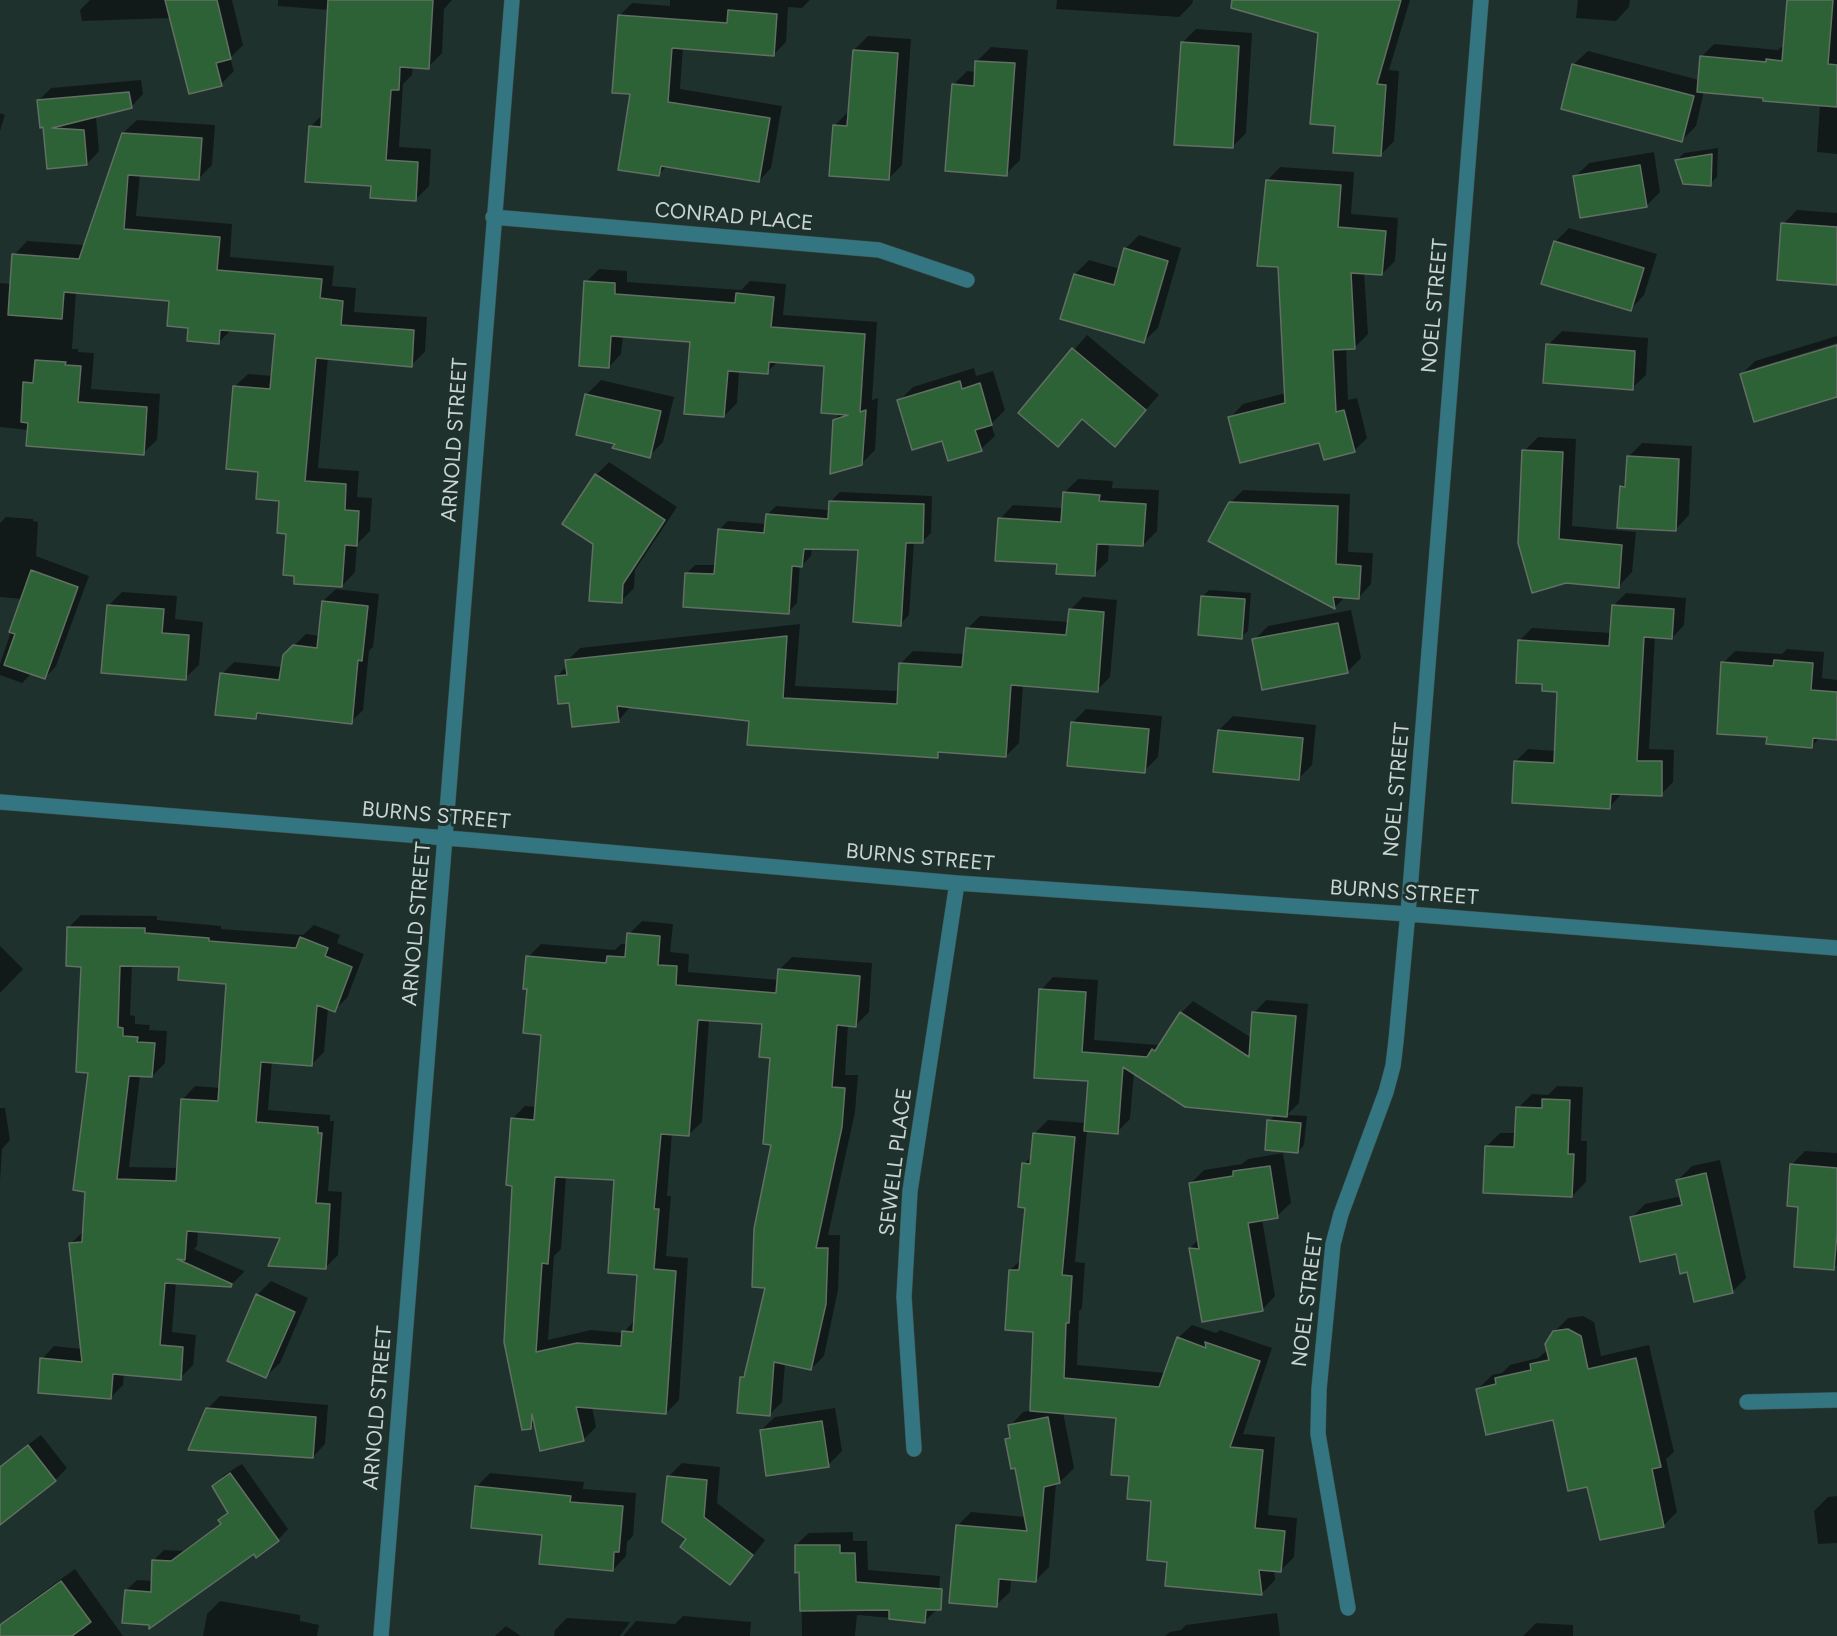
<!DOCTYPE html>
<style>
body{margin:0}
canvas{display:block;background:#1f312d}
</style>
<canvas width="1837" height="1636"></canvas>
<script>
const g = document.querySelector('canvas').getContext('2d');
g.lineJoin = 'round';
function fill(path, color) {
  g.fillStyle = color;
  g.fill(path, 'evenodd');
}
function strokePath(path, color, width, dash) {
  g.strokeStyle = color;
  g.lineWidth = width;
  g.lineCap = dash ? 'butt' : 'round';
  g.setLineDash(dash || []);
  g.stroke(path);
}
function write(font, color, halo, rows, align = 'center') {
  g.font = font + ' Figtree,sans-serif';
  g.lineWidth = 6;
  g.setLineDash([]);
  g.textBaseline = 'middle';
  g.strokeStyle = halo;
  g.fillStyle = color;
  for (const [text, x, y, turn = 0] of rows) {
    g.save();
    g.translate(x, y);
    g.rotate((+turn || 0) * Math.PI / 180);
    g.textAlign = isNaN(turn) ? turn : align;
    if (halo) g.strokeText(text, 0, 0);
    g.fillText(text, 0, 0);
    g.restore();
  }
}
fill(new Path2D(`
 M90 0H232L243 45 230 58 234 71 221 84 172 18 82 21 80 10Z
 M278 0H452L444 9 442 53 428 67 413 66 412 75 403 84 399 147 431 149 429 186 415 200 373 185 310 127 323 114 329 10 278 6Z
 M670 0H810L802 8 788 7 786 42 773 55 683 47 680 89 782 106 771 168 759 181 667 166 658 175 632 93 620 15 632 3 670 6Z
 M1057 0H1193L1192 4 1179 17 1056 9Z
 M1267 0H1410L1389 70 1399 71 1394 141 1380 155 1336 124 1319 32Z
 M1578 0H1630L1629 7 1616 21 1576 18Z
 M1789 0H1837V154L1817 152 1820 104 1704 91 1696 126 1682 140 1563 108 1574 64 1588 51 1699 80 1701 57 1714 44 1778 50 1781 47 1785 48Z
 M1196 29 1252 33 1246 133 1232 147 1182 43Z
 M868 36 911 39 902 165 888 179 834 126 848 112 854 50Z
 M991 47 1028 50 1020 160 1006 174 953 85 967 71 976 72 977 61Z
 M141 80 143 94 131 107 89 118H96L99 151 87 164 45 126 39 100 51 88Z
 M0 113 5 115 0 131Z
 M137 120 215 125 212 165 199 178 140 174 136 216 232 224 230 257 334 266 332 286 356 288 354 312 427 317 425 352 411 365 328 358 318 468 359 471 357 497 372 498 370 531 357 544 355 572 342 586 287 533 281 500 260 471 234 387 248 374 273 376 276 332 232 329 219 342 190 326 170 299 76 292 72 349H78V352L94 353 91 389 160 394 157 440 143 453 29 430 0 427V283L12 284 14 255 27 241 85 245 123 133Z
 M1718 148 1717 177 1710 184 1677 160 1684 153Z
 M1654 152 1660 192 1646 206 1575 177 1589 163Z
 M1280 167 1354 172 1351 214 1398 218 1395 261 1382 274 1364 272 1368 334 1354 348H1346L1348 400 1357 398 1367 438 1354 451 1230 418 1243 404 1286 393 1279 266 1267 181Z
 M1797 210 1837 213V284L1783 224Z
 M1569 228 1657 254 1644 295 1631 309 1555 242Z
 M1139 235 1181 248 1158 328 1144 341 1062 318 1075 274 1089 260 1120 269 1125 249Z
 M599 269 627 271V282L741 290 750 281 786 284 783 315 877 322 872 400 878 398 875 450 862 463 834 420 841 413 826 364 779 361 767 372 739 370 737 403 724 416 692 341 623 336 621 354 609 367 586 282Z
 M1562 331 1648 338 1646 375 1632 388 1548 345Z
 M1087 335 1159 395 1115 445 1083 418 1058 445 1020 412Z
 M1837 336V343L1756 368V371L1837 347V395L1741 375 1755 361Z
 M974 368 976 376 993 371 1005 410 991 424 995 436 981 449 899 401 913 387Z
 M601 380 674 397 663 442 649 456 617 443 578 434 587 394Z
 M1538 437 1576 439 1572 526 1636 532 1632 572 1619 586 1566 581 1524 451Z
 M1642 443 1692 446 1689 515 1676 529 1621 487 1627 481 1628 457Z
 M609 462 677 507 635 570 634 588 621 601 596 475Z
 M1078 479 1113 481 1112 488 1159 490 1157 531 1143 545 1109 543 1108 561 1094 574 1058 563 1000 519 1013 505 1063 508 1064 493Z
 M1243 490 1350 494 1348 552 1373 553 1371 584 1359 597H1345L1335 607 1210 540 1230 503Z
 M840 492 932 496 931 533 922 542H914L909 615 900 624 859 549 812 547 811 556 802 565H800L797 603 788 612 686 574 695 565H716L719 530 728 521 767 524V515L776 506 830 510 831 501Z
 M6 517 33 519V521L38 522 36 556 89 576 56 666 45 678 32 673 22 683 0 675V664L22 599 0 597V523Z
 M336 589 379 594 373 647 369 651 363 710 351 722 261 712 256 718 222 674 234 662 282 667 284 655 306 634 320 636 323 601Z
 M1209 590 1251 593 1248 631 1241 637 1203 596Z
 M122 592 177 596 175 619 203 622 199 665 185 678 108 606Z
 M1626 593 1686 598 1684 625 1672 638 1655 636 1649 749 1674 750 1673 782 1661 794 1622 793 1609 808 1516 761 1528 749 1556 751 1558 691 1544 683 1520 640 1532 628 1611 633 1614 605Z
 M1083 597 1117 600 1110 677 1097 690 1023 684 1019 743 1006 756 943 751 937 756 750 720 631 706 618 721 571 702 556 677 567 666V661L580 648 800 624 795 686 899 691 900 664 913 651 965 654 967 629 980 616 1069 622 1070 610Z
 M1351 610 1361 658 1347 672 1254 640 1268 626Z
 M1787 649 1824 652 1822 678 1837 680V739L1820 737 1811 747 1769 736 1723 663 1735 651 1782 654Z
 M1086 709 1162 716 1158 757 1144 771 1072 723Z
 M1233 716 1316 725 1312 765 1298 779 1219 730Z
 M81 915 157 916V920L221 926V929L303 935 314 925 340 935 337 943 364 954 347 998 334 1010 328 1008 324 1052 311 1065 272 1061 268 1110 330 1115V1121H334L328 1191 342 1192 338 1255 325 1268 283 1237 198 1230 197 1246 194 1249 244 1271 243 1273 230 1286 176 1282 172 1332 196 1335 193 1365 180 1378 124 1373 123 1385 110 1398 42 1359 54 1346 82 1349 70 1244 84 1231 89 1072 82 965 68 928ZM132 965H181L228 982 221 1088 195 1086 183 1099 178 1168 129 1167 140 1075 152 1076 165 1063 167 1031 149 1030 150 1025 135 1024V1016L130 1015Z
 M642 921 673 924 670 952 689 954 688 972 779 980V970L792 957 872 963 869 1012 856 1025 848 1024 845 1075H858L855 1112 828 1235H840L838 1290 824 1356 811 1369 785 1363 782 1402 769 1415 741 1377 747 1371 767 1286 773 1144 772 1056 763 1022 709 1019 702 1122 688 1135 672 1133 667 1196H671L666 1256 688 1258 679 1400 666 1413 592 1407 596 1427 583 1440 535 1423 530 1428 514 1184 512 1119 525 1106 537 1107 543 1033 529 988 528 957 541 944 615 950 621 944H628L629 934ZM566 1176 616 1178 638 1273 635 1320 623 1333 591 1330 548 1340 554 1256 561 1249Z
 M0 946 23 969 0 993Z
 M1053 977 1098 980 1094 1040 1158 1045 1165 1038 1181 1013 1193 1001 1252 1038 1254 1013 1266 1000 1308 1004 1299 1103 1287 1115 1307 1116 1304 1145 1298 1152 1269 1121 1275 1115 1134 1072 1130 1119 1117 1132 1087 1130 1075 1262 1085 1263 1082 1308 1079 1311 1077 1365 1166 1373 1178 1338 1192 1325 1216 1333 1220 1330 1272 1348 1243 1434 1275 1437 1268 1515 1297 1518 1294 1557 1280 1571 1274 1570 1275 1580 1262 1593 1169 1561 1153 1500 1130 1475 1118 1417 1063 1412 1074 1468 1060 1482 1056 1483 1049 1567 1035 1581 1011 1579 1010 1592 996 1605 957 1526 971 1512 1026 1517 1017 1467 1007 1439 1011 1435 1010 1426 1023 1412 1032 1410 1035 1331 1010 1270 1022 1259 1027 1207 1024 1164 1032 1156 1034 1134 1048 1120 1086 1123 1089 1080 1041 990Z
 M1557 1086 1583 1087 1581 1141H1587L1586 1182 1572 1196 1486 1147 1500 1133H1516L1518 1108 1532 1094 1548 1095Z
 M0 1108H5L10 1140 2 1149 0 1181Z
 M1805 1151 1837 1153V1265L1833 1268 1800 1206 1791 1165Z
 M1283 1153 1291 1203 1277 1216 1262 1219 1275 1296 1262 1310 1190 1248 1199 1239 1191 1183 1204 1170 1242 1164 1248 1159Z
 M1720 1160 1746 1278 1732 1292 1631 1218 1645 1204 1682 1196 1678 1180 1692 1166Z
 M271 1281 308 1298 280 1363 266 1376 257 1295Z
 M1583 1316 1594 1322 1601 1356 1649 1345 1674 1452 1666 1459 1677 1512 1664 1525 1588 1485 1554 1418 1478 1389 1492 1375 1502 1373 1510 1365 1538 1358 1548 1350 1554 1332 1568 1318Z
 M220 1396 328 1405 325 1444 313 1457 207 1409Z
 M835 1408 842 1451 828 1465 761 1430 775 1417Z
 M41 1435 67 1468 55 1480 0 1523V1466Z
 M682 1463 720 1467 717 1503 765 1540 743 1569 730 1583 688 1539 668 1477Z
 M242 1464 288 1529 278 1540 254 1552 151 1626 126 1590 137 1580 152 1581 153 1561 164 1550 183 1551 222 1523 220 1520 229 1511 214 1486 224 1475Z
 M490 1473 584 1482 583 1489 636 1493 633 1536 627 1542 626 1556 613 1570 543 1533 476 1487Z
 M1837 1496V1543L1818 1544 1814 1511 1828 1497Z
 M853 1532V1541H867L868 1570 940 1576 938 1608 925 1621 857 1615 855 1636H802L801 1571 796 1545 809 1533Z
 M75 1569 123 1636H13L4 1624 17 1611Z
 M220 1601 300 1615V1621L319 1625 317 1636H203L207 1614Z
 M1277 1613 1280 1636H1165L1170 1632 1181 1630 1186 1625Z
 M683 1616 751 1622 750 1636H623L636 1621 675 1624Z
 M567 1618 630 1622 620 1636H554L555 1630Z
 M1536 1623 1573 1625V1636H1523Z
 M506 1626 521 1636H495Z`), '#0007');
const building = new Path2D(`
 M165 0H217L231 59 216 63 222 86 189 94Z
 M328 0H433L429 69 400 67 399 90H391L386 160 418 162 416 201 370 198 371 186 305 182 309 126 321 127Z
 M1232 0H1401L1377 84 1386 85 1381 156 1333 153 1335 126 1310 124 1318 33 1231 8Z
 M1787 0H1833L1828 64 1837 65V107L1763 101V98L1697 92 1700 56 1766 62V59L1782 61Z
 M728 10 777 14 774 56 672 48 668 102 770 118 759 182 661 166 659 176 618 170 630 94 612 93 618 15 727 23Z
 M1181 42 1239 46 1233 148 1174 145Z
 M853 50 898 53 889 180 829 176 833 125 847 126Z
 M975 61 1015 63 1007 176 945 171 952 84 974 86Z
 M1572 64 1694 96 1682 142 1561 109Z
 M129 92 132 108 52 128 84 130 87 165 47 169 43 127 40 128 37 100Z
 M122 133 202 138 199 180 128 175 124 229 220 237 217 270 322 279 320 298 343 301 341 325 414 330 412 367 316 358 305 481 346 484 345 510 359 511 357 546 345 545 342 587 294 584V576L283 575 286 534 277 533 279 501 256 499 258 472 226 469 233 386 270 389 275 334 220 330 219 344 187 341 188 328 167 326 169 301 64 292 62 319 8 315 12 254 79 259Z
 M1712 154 1711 186 1683 184 1675 160Z
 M1640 165 1647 207 1580 218 1573 176Z
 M1266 180 1341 185 1338 227 1386 231 1382 275 1351 273 1355 349 1333 350 1336 412 1344 410 1355 452 1324 460 1319 443 1240 463 1228 417 1285 403 1278 267 1257 266Z
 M1781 223 1837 227V285L1777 280Z
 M1554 241 1644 268 1631 311 1541 284Z
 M1124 248 1168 261 1144 343 1060 319 1074 274 1114 285Z
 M584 281 615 283V294L735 303 736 293 774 297 771 327 865 334 860 412 866 410 862 465 830 474 833 420 848 415 821 413 824 366 769 362 768 374 728 371 724 417 684 414 690 342 611 336 609 368 579 366Z
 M1546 344 1635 351 1633 390 1543 383Z
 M1837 345V397L1754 422 1740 374Z
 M1072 348 1146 410 1115 447 1082 419 1058 447 1018 413Z
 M35 360 66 362 65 365 81 366 78 402 147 407 144 455 26 446 28 423 21 422 23 382 33 383Z
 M960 381 962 389 980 383 992 425 975 430 982 451 948 461 942 441 912 450 897 400Z
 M585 394 661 411 650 458 612 448 615 444 576 435Z
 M1522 450 1563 452 1559 539 1622 545 1619 588 1566 583 1532 593 1518 543Z
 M1627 456 1679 459 1676 531 1617 528 1620 486 1625 487Z
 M595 474 665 520 623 584 622 603 589 601 593 544 562 524Z
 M1063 492 1100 495 1099 501 1146 504 1143 546 1097 544 1095 576 1056 574 1057 564 995 561 998 518 1061 522Z
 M829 501 924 504 923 543H906L901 626 853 622 858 550 804 549 802 567 792 566 789 614 683 607 685 573 714 574 718 529 764 533 766 514 828 519Z
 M1229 502 1338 506 1336 564 1361 566 1359 599 1333 597 1335 609 1208 541Z
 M31 570 78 587 45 679 4 665 15 634 9 632Z
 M1201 596 1245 599 1242 639 1198 635Z
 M322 601 368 606 362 661 358 660 352 724 257 713 256 719 215 715 220 673 279 680 283 655 293 645 317 648Z
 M107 605 164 609 162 633 189 635 186 680 101 673Z
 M1612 605 1674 609 1672 639 1644 637 1637 761H1662V796L1611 794 1610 809 1512 803 1514 761 1554 763 1557 692 1542 691V684L1516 683 1518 640 1609 646Z
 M1069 609 1104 612 1098 692 1011 685 1006 757 938 752V758L747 745 749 721 617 706 619 722 572 727 569 703 558 704 555 676 567 675 565 660 787 636 783 698 897 704 899 663 962 667 966 628 1066 635Z
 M1338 623 1348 673 1262 690 1252 639Z
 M1774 660 1813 663 1811 690 1837 692V740L1813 738 1812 748 1766 744 1767 737 1717 734 1721 662 1773 666Z
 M1071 722 1149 729 1145 773 1067 766Z
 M1218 730 1303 738 1299 780 1213 772Z
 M67 927 145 928V933L209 938V941L296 948 300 937 328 948 325 956 352 967 335 1012 317 1005 312 1066 261 1062 256 1122 318 1127V1133H322L316 1203 330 1204 326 1269 268 1266 280 1238 187 1231 185 1260 177 1259 232 1284 231 1287 165 1283 160 1345 183 1347 181 1380 113 1374 111 1399 38 1393 40 1358 82 1362 69 1243 82 1242 85 1192 73 1190 88 1073 76 1072 81 967 66 966ZM120 966 179 967 178 980 226 984 218 1101 181 1099 176 1181 117 1179 129 1076 152 1077 155 1043 137 1042 138 1037 123 1036V1028L118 1027Z
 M627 933 660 936 658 965 677 966 676 985 776 993 778 969 860 976 856 1027 837 1025 832 1087 845 1088 842 1127 816 1248H828L826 1304 811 1370 774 1362 770 1416 737 1413 740 1377H744L765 1288 752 1287 754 1229 771 1145 763 1144 770 1058 759 1057 762 1024 698 1020 689 1136 661 1134 654 1209H659L654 1269 676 1271 666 1414 576 1407 584 1441 540 1451 532 1414 531 1429 522 1430 504 1342 512 1186 506 1185 511 1118 534 1120 541 1035 523 1033 527 989H523L526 956 606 963 607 956 625 957ZM555 1177 614 1180 608 1273 637 1275 633 1332 622 1331 621 1346 577 1343 536 1352 542 1263 548 1264Z
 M1039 989 1086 992 1082 1052 1147 1057 1152 1049 1155 1051 1180 1012 1249 1057 1252 1012 1296 1016 1287 1117 1185 1107 1123 1067 1118 1134 1084 1131 1088 1081 1034 1078Z
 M1542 1099 1570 1100 1568 1154H1574L1572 1197 1483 1193 1485 1146 1514 1147 1516 1107 1542 1108Z
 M1267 1120 1301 1123 1298 1153 1265 1150Z
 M1033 1133 1075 1137 1062 1275 1072 1276 1069 1323H1066L1064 1378 1159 1387 1177 1337 1206 1348 1205 1342 1260 1361 1230 1447 1263 1450 1255 1528 1285 1531 1281 1572 1259 1570 1262 1595 1165 1586 1167 1562 1147 1560 1151 1501 1127 1499 1129 1476 1111 1475 1116 1418 1030 1411 1033 1332 1005 1330 1009 1270H1019L1025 1208 1018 1207 1022 1163 1030 1164Z
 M1790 1164 1837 1168V1233L1834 1270 1794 1267 1798 1207 1787 1206Z
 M1270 1166 1278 1218 1248 1223 1263 1311 1202 1322 1189 1248 1199 1249 1189 1183 1233 1176V1171Z
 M1706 1173 1733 1293 1694 1302 1687 1272 1680 1274 1676 1254 1640 1262 1630 1217 1682 1205 1676 1180Z
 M256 1294 295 1312 266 1378 227 1361Z
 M1568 1329 1581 1336 1588 1369 1636 1358 1661 1467 1652 1469 1664 1527 1600 1540 1587 1487 1568 1491 1553 1420 1486 1435 1476 1389 1496 1384 1495 1378 1531 1370 1530 1364 1549 1360 1545 1344 1553 1331Z
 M206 1408 316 1417 313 1458 188 1450Z
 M1048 1417 1060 1483 1044 1487 1036 1582 999 1579 997 1607 949 1603 956 1525 1027 1531 1015 1468 1011 1469 1005 1439 1010 1438 1008 1425Z
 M822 1421 829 1467 766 1476 760 1430Z
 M28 1445 56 1481 0 1525V1467Z
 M230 1473 279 1541 256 1558 254 1554 149 1629V1625L122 1623 125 1590 151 1592 152 1560 171 1561 221 1524 218 1520 228 1513 212 1486Z
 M667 1476 707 1480 704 1517 753 1555 730 1585 680 1547 686 1539 662 1522Z
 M475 1486 571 1496 570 1502 623 1506 619 1552H614L613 1571 539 1564 542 1535 471 1528Z
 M795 1545H840V1553H855L856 1582 942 1589 941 1610H926L925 1623 889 1619V1610L800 1611 799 1572 795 1573Z
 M61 1581 91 1622 72 1636H0V1625Z`);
fill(building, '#2c6235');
strokePath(building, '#626f63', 1.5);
const minor = new Path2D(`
 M493 217 879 250 967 280
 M0 802 471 840 957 883 1408 914 1837 948
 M1747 1402 1837 1400
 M914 1449 904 1297 910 1191 957 883
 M1348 1608 1318 1434 1319 1389 1333 1244 1341 1214 1386 1092 1393 1066 1396 1041 1410 890 1481 0
 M381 1636 512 0`);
strokePath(minor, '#3e4f4b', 16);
strokePath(minor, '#347582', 15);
write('21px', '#cad5d2', '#1f312d', [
 ["CONRAD PLACE",734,217,5],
 ["NOEL STREET",1435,306,-85],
 ["ARNOLD STREET",455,440,-86],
 ["NOEL STREET",1397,790,-85],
 ["BURNS STREET",436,816,5],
 ["BURNS STREET",920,858,5],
 ["BURNS STREET",1404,893,4],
 ["ARNOLD STREET",417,924,-85],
 ["SEWELL PLACE",896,1162,-83],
 ["NOEL STREET",1308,1300,-83],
 ["ARNOLD STREET",378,1408,-85]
]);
</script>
